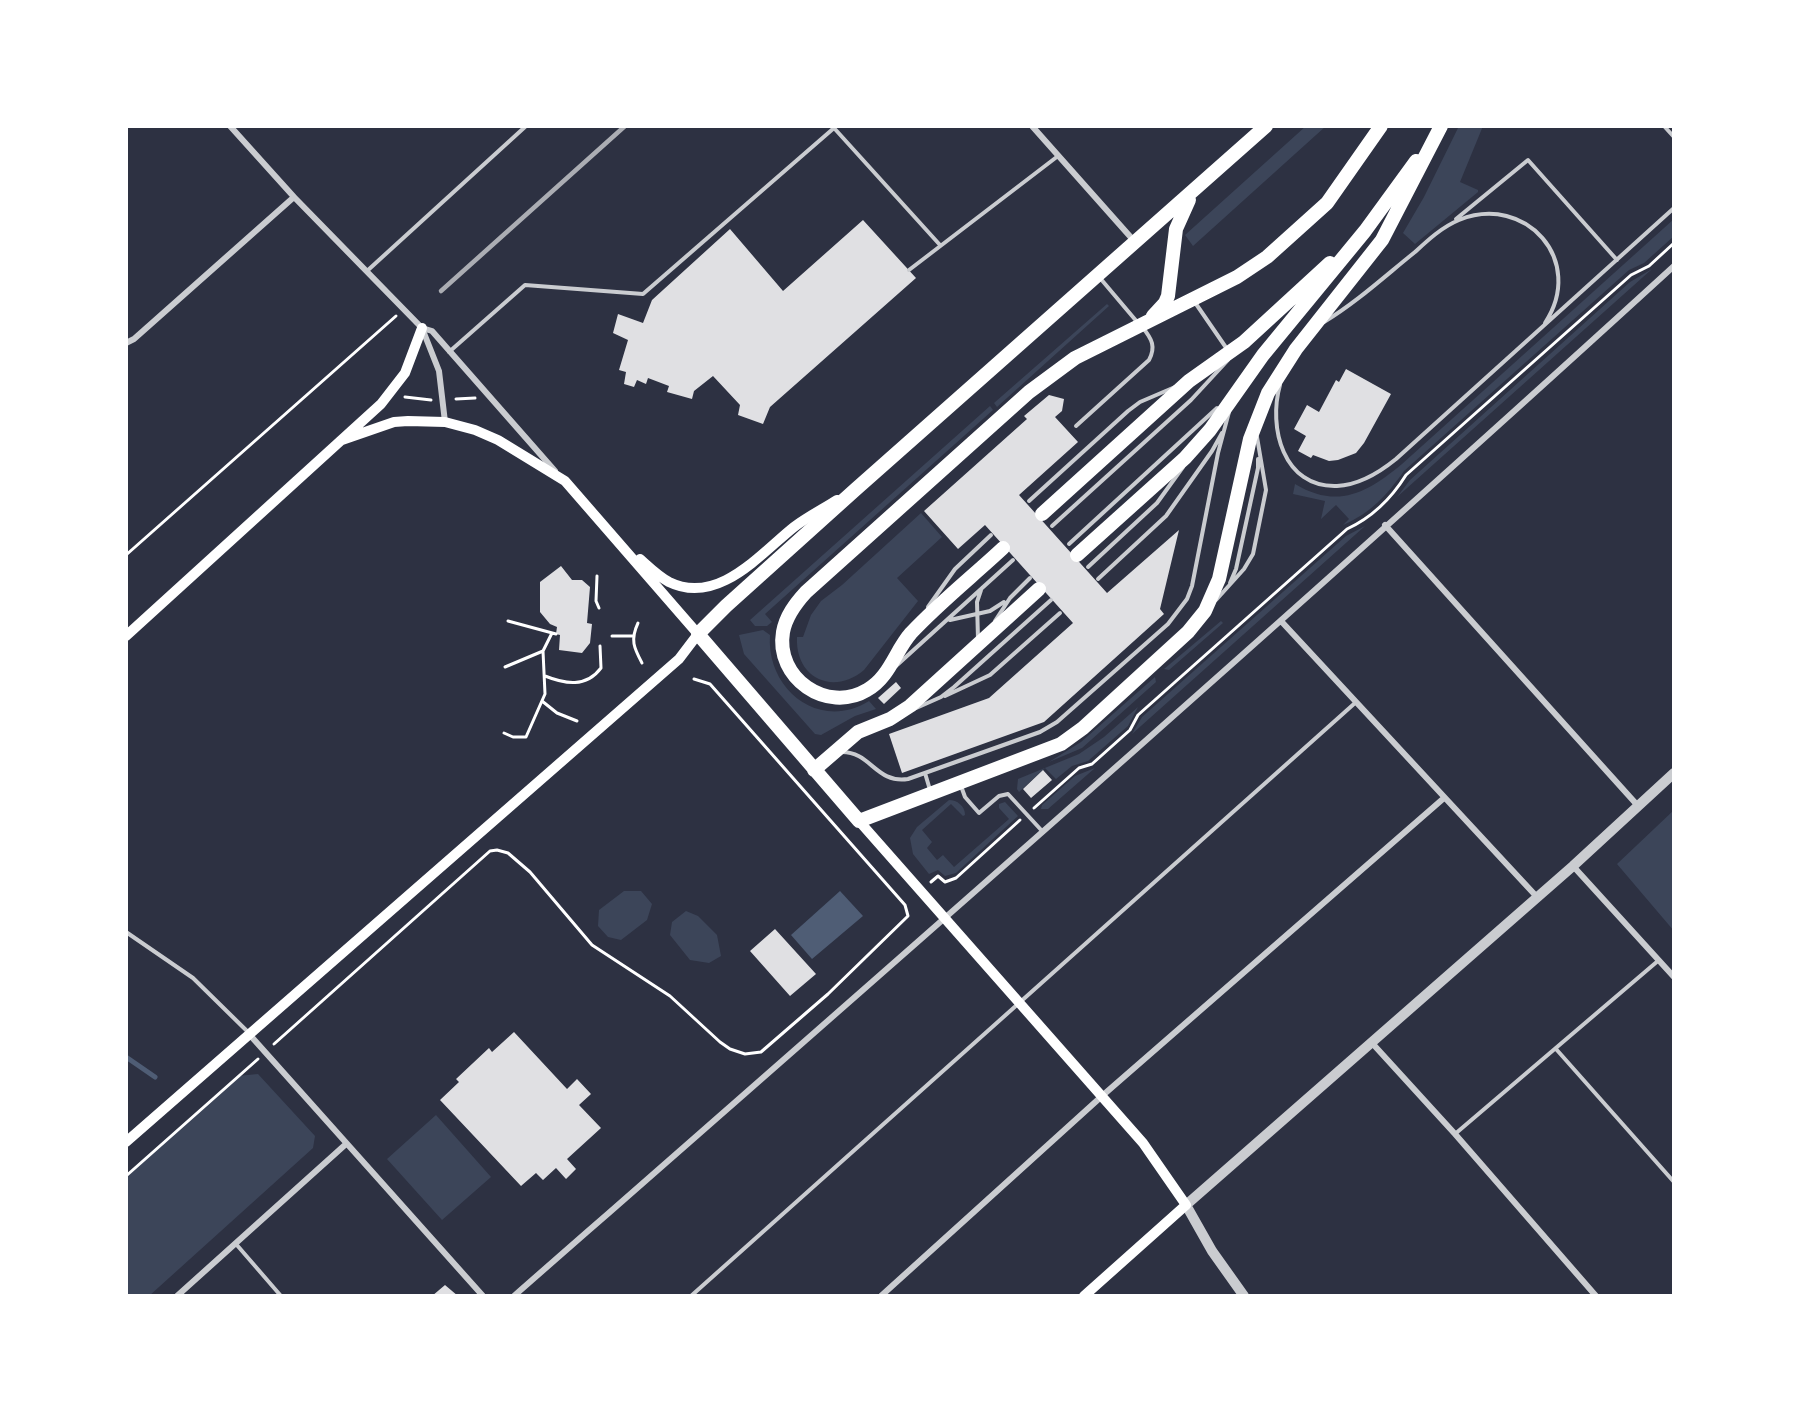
<!DOCTYPE html>
<style>
body{margin:0}
#map{position:relative;width:1800px;height:1422px;overflow:hidden;background:#2d3142;font-family:"Fira Sans",sans-serif}
canvas{display:block}
.frame{position:absolute;inset:0;border:128px solid #fff;pointer-events:none}
</style>
<div id="map">
<canvas width="1800" height="1422"></canvas>
<div class="frame"></div>
</div>
<script>
const g = document.querySelector('canvas').getContext('2d');
g.lineJoin = 'round';
function fill(path, color) {
  g.fillStyle = color;
  g.fill(path, 'evenodd');
}
function strokePath(path, color, width, dash) {
  g.strokeStyle = color;
  g.lineWidth = width;
  g.lineCap = dash ? 'butt' : 'round';
  g.setLineDash(dash || []);
  g.stroke(path);
}
fill(new Path2D(`
 M1306 126H1326L1193 246 1185 235Z
 M1459 126H1483L1460 182 1478 190V192L1415 244 1403 233 1424 197Z
 M1674 219V236L1644 263 1629 270 1404 471C1387 495 1371 513 1343 525L1349 519 1336 505 1321 519 1325 501 1293 494 1295 484C1338 510 1368 492 1402 464Z
 M1652 269 1397 497 1410 480 1630 282Z
 M1107 304 1109 306 997 407 994 403Z
 M990 406 993 410 765 614 772 622 767 626H755L750 620Z
 M921 513 942 537 897 578 918 601 864 670C833 696 795 678 797 637H803L811 615 821 601 842 585Z
 M1365 526 1132 734 1142 717 1346 536Z
 M1221 621 1223 623 1169 670 1164 669Z
 M763 630 770 635C766 689 819 732 869 701L876 709 855 716 821 735 815 734 744 654 739 635Z
 M1155 677 1156 682 1082 748 1049 762 1081 742Z
 M1138 707 1128 726 1088 761 1072 766 1056 779 1045 768 1019 792 1017 789 1018 779 1079 754 1104 737Z
 M1095 768 1048 809H1041L1042 805 1075 776Z
 M949 800C957 800 965 806 965 815L963 816 951 804 922 830 932 842 927 848 937 860 943 855 954 867 1009 819 999 808V804L1005 802 1018 816 956 873 945 876 938 870 929 874 913 854 910 838 917 827Z
 M1674 810V931L1617 864Z
 M624 891H641L652 904 647 920 621 940 608 937 598 926 599 910Z
 M686 911 698 916 717 935 721 956 709 963 690 960 670 935 672 922Z
 M258 1074 315 1136 313 1148 149 1296H126V1176L238 1076Z
 M436 1115 491 1177 442 1220 387 1159Z`), '#3c4559');
fill(new Path2D(`
 M840 891 863 916 812 959 791 935Z`), '#4f5d75');
strokePath(new Path2D(`
 M126 1057 155 1077`), '#4f5d75', 5);
fill(new Path2D(`
 M863 220 916 278 770 407 763 424 738 415 740 405 713 376 694 391 692 399 667 392 669 386 648 378 646 384 637 380 634 387 624 384 626 372 619 370 628 340 613 333 618 314 643 323 652 300 730 229 783 291Z
 M1346 369 1391 394 1364 443 1356 453 1338 460 1329 461 1313 455 1311 458 1298 451 1306 436 1294 429 1307 405 1319 412 1336 380 1339 382Z
 M1049 395 1064 399 1062 411 1055 417 1078 442 1019 495 1107 593 1179 530 1160 609 1164 614 1044 722 902 773 889 734 989 698 1073 623 985 525 958 549 924 511 1027 419 1024 416Z
 M561 566 572 580H582L590 587 587 623 592 624 590 643 582 653 559 650 560 635 556 634 557 627 550 624 540 612V582Z
 M896 682 901 688 884 704 878 698Z
 M1043 770 1052 780 1031 798 1023 789Z
 M775 929 816 974 790 996 750 951Z
 M514 1032 567 1089 577 1079 591 1094 579 1105 601 1128 567 1159 576 1169 566 1179 556 1168 543 1180 536 1173 521 1186 440 1100 459 1082 456 1079 489 1048 492 1052Z
 M445 1285 458 1296H432Z`), '#e0e0e3');
strokePath(new Path2D(`
 M405 397 431 400
 M456 399 475 398
 M126 555 396 316
 M597 576 596 601 599 608
 M508 621 556 634
 M638 623C630 640 634 648 642 663
 M612 636H632
 M505 667 543 651 552 633
 M545 676C565 684 586 688 601 668L600 646
 M542 701 557 713 577 721
 M504 733 513 737H526L545 694 543 651
 M1034 808 1079 768 1092 764 1130 730 1138 715 1347 529C1373 517 1391 499 1406 475L1631 275 1649 266 1674 243
 M931 882 938 876 945 882 956 878 1020 820
 M274 1044 490 851 497 850 508 853 530 872 592 945 670 996 720 1042 730 1049 745 1054 761 1052 828 994 908 916 905 905 710 684 694 679
 M126 1176 258 1059`), '#fff', 3);
strokePath(new Path2D(`
 M1664 126 1674 137
 M1456 219 1528 160 1617 260
 M909 270 1058 156
 M367 271 526 126
 M1100 278 1138 323
 M1194 301 1227 349
 M1324 322C1357 302 1385 276 1415 252 1428 240 1442 227 1459 220 1526 193 1586 261 1545 323
 M449 352 525 285 643 294 834 128 940 245
 M1280 385C1268 427 1283 488 1337 486 1359 485 1380 472 1396 459L1674 208
 M1076 426 1149 360C1156 347 1152 339 1143 328
 M1029 501 1128 411 1140 402 1175 387
 M1052 526 1191 400 1228 360
 M1069 544 1217 408
 M1088 567 1157 503 1183 467
 M1098 579 1166 516 1212 451 1222 433
 M1230 583 1236 569 1258 468V459
 M1216 600 1244 569 1253 554 1266 490 1257 437
 M928 607 955 569 991 535
 M950 620 990 611 1004 602
 M995 621 1010 598 1030 578
 M978 639 977 602 981 590
 M896 666 1013 560
 M945 696 990 675 1060 613
 M914 709 941 697 954 687 1051 600
 M842 752C871 752 876 784 908 779L1040 732 1057 722 1168 624 1187 599 1192 586 1218 453 1229 412
 M925 773 930 790
 M961 786 965 797 979 813 999 796 1008 794 1043 832
 M126 932 193 978 248 1032
 M1556 1049 1674 1182
 M1455 1134 1659 960
 M236 1244 281 1296
 M691 1296 1355 703`), '#caccd0', 4);
strokePath(new Path2D(`
 M230 126 294 197 422 328 439 371 445 422
 M1032 126 1135 242
 M422 328 432 331 555 471
 M126 343 134 339 294 197
 M1385 525 1639 807
 M1281 621 1537 897
 M1573 866 1674 977
 M249 1034 483 1296
 M1372 1043 1455 1134 1596 1296
 M177 1296 346 1144
 M514 1296C903 955 1292 615 1674 266
 M881 1296 1102 1096 1444 798`), '#caccd0', 6);
strokePath(new Path2D(`
 M1244 1296 1212 1251 1186 1205 1573 866 1674 773`), '#caccd0', 10);
strokePath(new Path2D(`
 M640 559C649 567 658 576 669 582 718 606 760 554 794 527 807 517 823 509 837 500
 M126 636 381 404 405 373 422 328
 M859 821 1143 1143 1186 1205 1084 1296
 M126 1142 679 659 698 634 565 481 498 440 475 430 445 422 408 421 394 422 342 440`), '#fff', 10);
strokePath(new Path2D(`
 M1266 126 856 489 726 606 698 634 859 821 1061 744 1083 728 1188 632 1205 611 1219 579 1250 439 1268 393 1296 349 1382 240 1441 126
 M1153 316 1165 303 1168 296 1176 229 1189 200
 M1042 514 1189 381 1244 342 1330 263
 M1003 548C973 576 940 602 911 633 895 651 890 677 867 690 827 714 775 678 783 632 786 616 795 604 806 592L1029 392 1075 358 1237 277 1267 257 1327 203 1381 126
 M1077 555 1185 458 1210 430 1263 355 1365 231 1416 161
 M814 770 858 732 890 719 910 706 1039 589`), '#fff', 14);
strokePath(new Path2D(`
 M441 291 625 126`), '#abadb3', 4.5);
</script>
